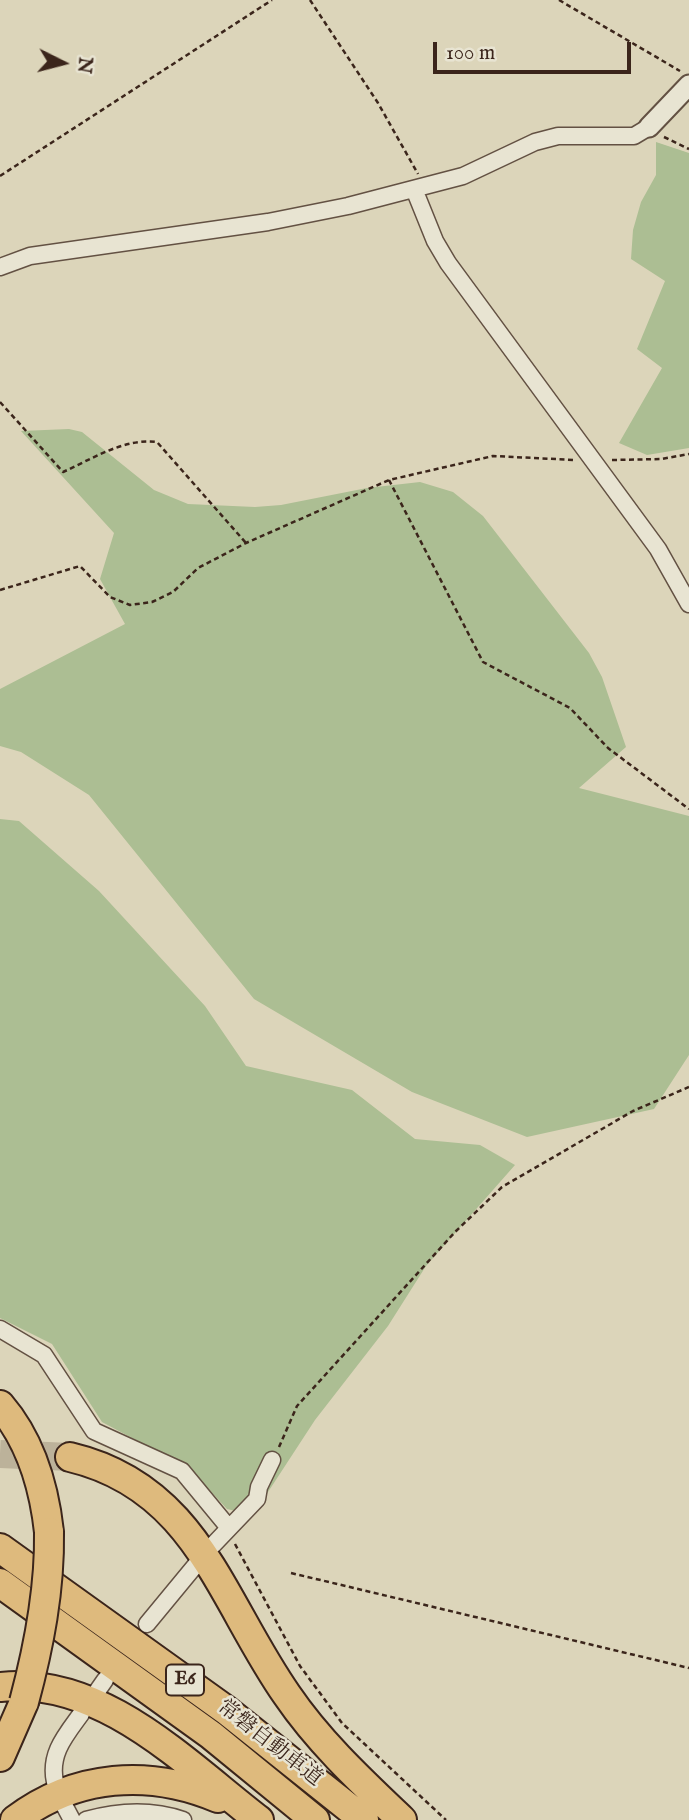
<!DOCTYPE html>
<meta charset="utf-8">
<style>
body{margin:0}
#map{position:relative;width:689px;height:1820px;overflow:hidden;background:#dcd5ba;font-family:"IM FELL English",serif}
canvas{display:block}
.north{position:absolute;left:28px;top:28px;width:70px;height:70px;-webkit-text-stroke:5px #e8e4d2;paint-order:stroke;rotate:96deg;font-size:19px;font-weight:700;line-height:28px;text-align:center;color:#3b251b}
.north::after{content:'';display:block;margin:auto;width:24px;height:32px;background:#3b251b;clip-path:polygon(50% 0,100% 100%,50% 72%,0 100%)}
.scale{position:absolute;left:433px;top:42px;width:198px;height:32px;box-sizing:border-box;border:4px solid #3b251b;border-top:0;padding-left:9px;font-size:21px;line-height:24px;white-space:nowrap;color:#3b251b;-webkit-text-stroke:5px #e8e4d2;paint-order:stroke}
</style>
<div id="map">
<canvas width="689" height="1820"></canvas>
<div class="north">N</div>
<div class="scale">100 m</div>
</div>
<script>
const g = document.querySelector('canvas').getContext('2d');
g.lineJoin = 'round';
function fill(path, color) {
  g.fillStyle = color;
  g.fill(path, 'evenodd');
}
function strokePath(path, color, width, dash) {
  g.strokeStyle = color;
  g.lineWidth = width;
  g.lineCap = dash ? 'butt' : 'round';
  g.setLineDash(dash || []);
  g.stroke(path);
}
function write(font, color, halo, rows, align = 'center') {
  g.font = font + ' "IM FELL English","Noto Serif JP",serif';
  g.lineWidth = 5;
  g.setLineDash([]);
  g.textBaseline = 'middle';
  g.strokeStyle = halo;
  g.fillStyle = color;
  for (const [text, x, y, turn = 0] of rows) {
    g.save();
    g.translate(x, y);
    g.rotate((+turn || 0) * Math.PI / 180);
    g.textAlign = isNaN(turn) ? turn : align;
    if (halo) g.strokeText(text, 0, 0);
    g.fillText(text, 0, 0);
    g.restore();
  }
}
fill(new Path2D(`
 M656 142 689 153V448L647 455 619 443 662 368 637 349 665 281 631 259 633 230 641 202 656 175Z
 M69 429 82 432 154 490 188 504 255 507 281 505 367 488 420 482 453 492 483 516 589 653 602 677 626 747 579 788 689 816V1055L654 1109 527 1137 412 1092 254 999 89 795 21 752 0 746V689L125 624 100 579 114 533 21 431Z
 M0 819 19 821 99 891 205 1006 246 1066 352 1090 415 1139 480 1145 515 1165 426 1266 388 1326 315 1420 253 1515 227 1509 190 1469 102 1422 52 1344 0 1318Z`), '#acbe93');
strokePath(new Path2D(`
 M0 1454 70 1457`), '#bcb29a', 28, [28, 14]);
const minor = new Path2D(`
 M414 189 435 241 448 263 658 549 689 604
 M0 267 30 256 268 222 348 206 463 176 535 142 558 136H634L649 127
 M0 1329 44 1355 94 1431 182 1471 229 1528
 M213 1545 257 1499 259 1487 272 1460
 M147 1624 199 1561
 M98 1690 105 1680
 M55 1782C49 1754 65 1736 81 1714
 M64 1805 72 1820
 M86 1820C118 1811 151 1809 183 1820`);
const tertiary = new Path2D(`
 M649 127 689 85`);
const motorway = new Path2D(`
 M0 1405C31 1441 44 1486 49 1532
 M70 1457C197 1487 221 1601 287 1695 319 1742 361 1781 402 1820
 M0 1548 226 1710 364 1820
 M0 1583 211 1735 315 1820
 M0 1687C101 1675 186 1764 259 1820
 M0 1757 24 1702
 M15 1820C76 1774 149 1769 218 1798`);
strokePath(minor, '#635143', 19);
strokePath(tertiary, '#635143', 23);
strokePath(motorway, '#3b251b', 32);
strokePath(new Path2D(`
 M310 0 378 103 418 174
 M559 0 680 71
 M664 137 689 149
 M0 176 272 0
 M0 402 63 472C92 459 124 438 157 442L246 543
 M612 460 661 459 689 454
 M389 480 483 662 570 708 608 748 689 809
 M0 590 80 566 110 597 130 605 152 602 173 592 198 568 246 543 389 480 493 456 574 460
 M279 1447 297 1406 455 1232 502 1187 633 1111 689 1087
 M235 1544 300 1666 342 1723 446 1820
 M291 1573 689 1668`), '#3b251b', 2.5, [5, 3.5]);
strokePath(minor, '#e8e4d2', 16);
strokePath(tertiary, '#e8e4d2', 19);
strokePath(motorway, '#deba7d', 28);
const motorwayBridge = new Path2D(`
 M24 1702C39 1646 50 1590 49 1532`);
strokePath(motorwayBridge, '#3b251b', 32, []);
strokePath(motorwayBridge, '#deba7d', 28);
for (const [x, y, w] of [
 [185,1680,38]
]) {
  const box = new Path2D();
  box.roundRect(x - w / 2, y - 15.5, w, 31, 5);
  g.fillStyle = '#e8e4d2';
  g.fill(box);
  strokePath(box, '#3b251b', 2);
}
write('bold 19px', '#3b251b', null, [
 ["E6",185,1680]
]);
write('21px', '#3b251b', '#e8e4d2', [
 ["常磐自動車道",269,1744,38]
]);
</script>
